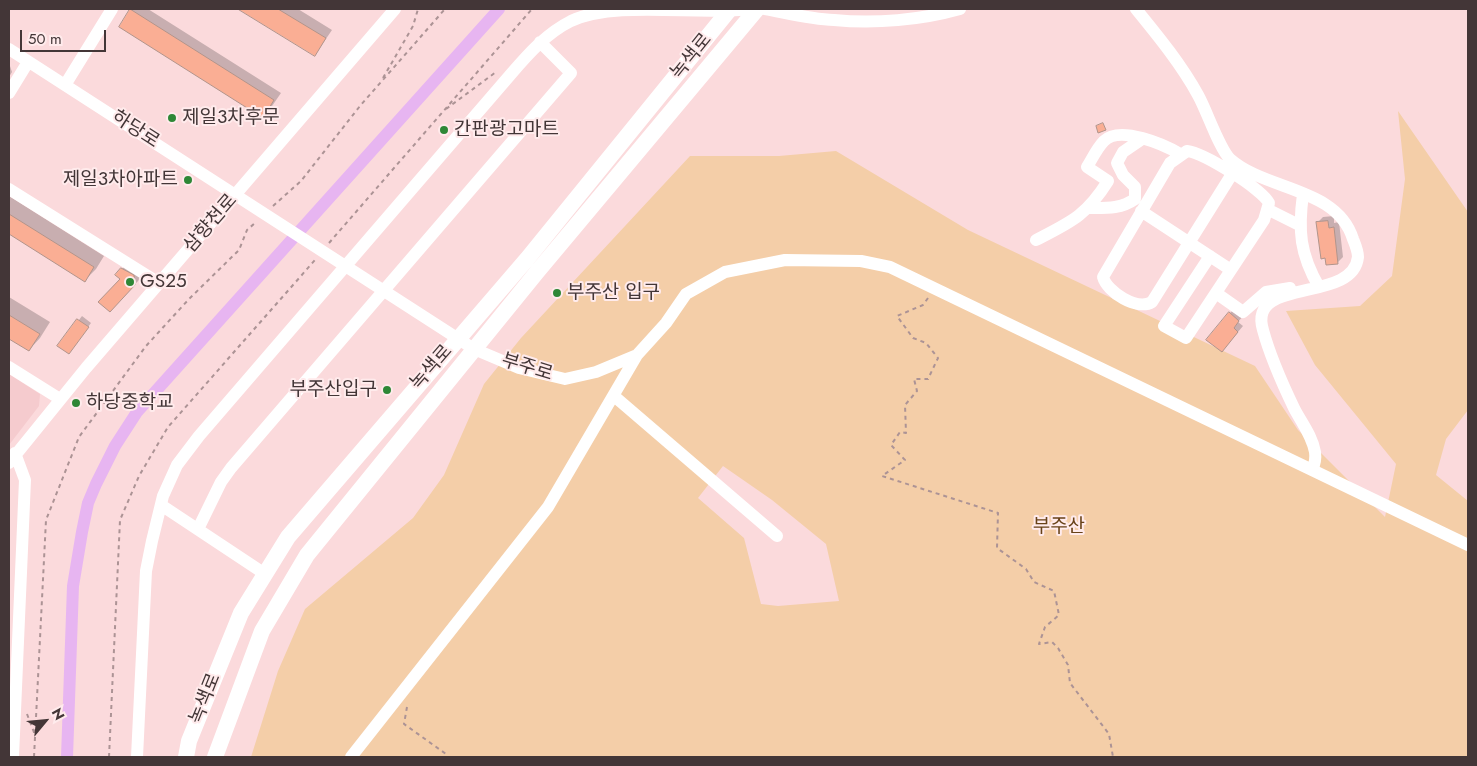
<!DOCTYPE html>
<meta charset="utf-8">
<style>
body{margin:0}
#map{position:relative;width:1477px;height:766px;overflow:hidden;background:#fbdadc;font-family:Jost,sans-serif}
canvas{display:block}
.frame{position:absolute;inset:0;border:10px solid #433637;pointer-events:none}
.north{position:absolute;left:20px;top:696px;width:50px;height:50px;-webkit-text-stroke:4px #ffebec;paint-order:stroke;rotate:62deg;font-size:14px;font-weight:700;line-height:20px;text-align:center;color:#433637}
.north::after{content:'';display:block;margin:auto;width:18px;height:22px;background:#433637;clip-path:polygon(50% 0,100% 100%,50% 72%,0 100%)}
.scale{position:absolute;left:20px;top:30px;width:86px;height:22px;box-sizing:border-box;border:2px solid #433637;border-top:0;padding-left:6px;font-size:15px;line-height:18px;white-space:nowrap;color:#433637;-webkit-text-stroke:4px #ffebec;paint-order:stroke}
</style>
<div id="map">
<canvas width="1477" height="766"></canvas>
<div class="frame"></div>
<div class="north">N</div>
<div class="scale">50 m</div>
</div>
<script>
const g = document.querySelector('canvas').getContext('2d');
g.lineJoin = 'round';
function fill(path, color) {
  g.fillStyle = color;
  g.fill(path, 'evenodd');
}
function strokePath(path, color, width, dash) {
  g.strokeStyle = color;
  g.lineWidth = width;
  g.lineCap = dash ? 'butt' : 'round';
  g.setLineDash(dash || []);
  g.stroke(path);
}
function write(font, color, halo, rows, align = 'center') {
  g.font = font + ' Jost,"Noto Sans KR",sans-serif';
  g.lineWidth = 4;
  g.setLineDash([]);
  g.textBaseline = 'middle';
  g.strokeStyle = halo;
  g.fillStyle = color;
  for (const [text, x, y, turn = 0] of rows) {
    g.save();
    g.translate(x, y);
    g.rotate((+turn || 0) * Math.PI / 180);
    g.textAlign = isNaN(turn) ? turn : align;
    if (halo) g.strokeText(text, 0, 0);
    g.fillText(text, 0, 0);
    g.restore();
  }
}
fill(new Path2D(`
 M9 374 40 394 39 406 9 445Z`), '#f5cbce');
fill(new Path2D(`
 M1398 111 1468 212V410L1446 439 1436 475 1468 501V757H251L278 671 305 609 413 518 444 475 484 384 521 338 690 156H779L836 151 968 230 1255 366 1298 430 1385 517 1396 464 1315 365 1286 311 1360 306 1392 276 1405 179ZM723 466 772 500 826 544 839 601 778 606 761 604 744 538 698 498Z`), '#f4cea8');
fill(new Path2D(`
 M132 9H148L281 93 270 109 263 116 131 10Z
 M240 9H298L332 30 315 55Z
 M9 63 12 72 9 77Z
 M9 196 104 256 96 269 85 280 9 232Z
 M1334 216V223L1339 222 1343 257 1337 263 1318 222 1323 217Z
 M127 263 139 270 140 279 115 305 122 279 117 275Z
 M9 297 50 322 40 338 29 350 9 337Z
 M1235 308 1244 315 1238 322 1243 326 1227 345 1230 313Z
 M82 316 91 323 72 349 59 346Z`), '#0003');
strokePath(new Path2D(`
 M67 757 73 586 82 532 88 503 96 484 115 446 137 412 499 9`), '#e7b5f1', 12);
const building = new Path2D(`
 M130 9 274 100 263 118 119 27Z
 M238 9H278L326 38 315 56Z
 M1103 123 1106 130 1098 133 1096 126Z
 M9 214 94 267 85 282 9 234Z
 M1328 221 1329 228 1334 227 1338 264 1326 265 1325 258 1321 259 1316 222Z
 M121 268 134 275 135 285 110 312 98 302 120 279 115 275Z
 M1229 312 1239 321 1234 328 1238 332 1222 352 1206 340Z
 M9 315 40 334 29 351 9 339Z
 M77 319 89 327 69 354 57 346Z`);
fill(building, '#faae94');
strokePath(building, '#b1948b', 1);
strokePath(new Path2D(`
 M383 78 413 26 418 9
 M446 109 496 72
 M273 206 301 181 360 106 445 9
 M329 243 532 9
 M928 298 923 305 897 316 913 338 926 343 938 358 928 379H914L917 391 905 405 906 433 900 432 891 445 905 460 882 476 998 513 997 548 1026 569 1034 582 1054 591 1059 615 1045 627 1039 644 1052 642 1058 648 1068 665 1070 683 1109 734 1113 757
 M407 707 404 724 446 754 448 757
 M27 714 35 735
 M34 757 46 520 79 437 146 346 189 299 239 250 247 230 255 223
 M109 757 120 520 139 476 168 427 315 260`), '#ac9395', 2, [4, 4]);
strokePath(new Path2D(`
 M765 9C787 13 811 19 834 20 875 24 921 20 960 9
 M1136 9C1158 36 1181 64 1198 95 1207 111 1219 148 1230 159 1266 191 1337 187 1353 239 1355 244 1358 251 1358 257 1353 304 1247 276 1263 330 1270 356 1282 383 1294 408 1301 422 1312 435 1315 452 1316 459 1315 464 1312 470
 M9 49 474 349 519 368 565 379 596 372 637 355
 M65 85 112 9
 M9 93 28 62
 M9 189 159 283
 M1303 194C1298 231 1300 254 1319 287
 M1089 208C1106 208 1121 209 1135 199V187L1123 175 1117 163 1123 152 1142 139
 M1269 210 1299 225
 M1141 211 1231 270
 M1036 240C1071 222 1086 216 1108 181L1087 167C1092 159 1097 148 1104 141 1120 125 1165 145 1180 154
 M1210 256 1164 326 1186 338 1264 220 1269 203C1262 189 1204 153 1187 151L1170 163 1103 277C1107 292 1137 311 1152 302L1232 174
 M1216 293 1243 312 1266 292 1290 288
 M9 367 60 399
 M614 396 777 536
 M9 463 86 368 395 9
 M161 505 265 574
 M198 529 221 482 231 468 571 73 540 42
 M13 757 25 480 15 453
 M137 757 146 571 152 541 163 496 177 465 199 436 511 74C529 53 547 33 571 21 618 0 697 16 751 9
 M351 757 548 507 637 355 666 323 686 294 725 272 785 260 861 261 890 267 1468 545`), '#fff', 12);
strokePath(new Path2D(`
 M186 757 189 741 241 613 288 537 527 259 730 9
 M215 757 262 631 307 555 537 272 757 9`), '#fff', 16);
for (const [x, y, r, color] of [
 [172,118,5,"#2e8736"],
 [444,130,5,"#2e8736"],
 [188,180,5,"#2e8736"],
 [130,282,5,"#2e8736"],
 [557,293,5,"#2e8736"],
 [387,390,5,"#2e8736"],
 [76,403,5,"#2e8736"]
]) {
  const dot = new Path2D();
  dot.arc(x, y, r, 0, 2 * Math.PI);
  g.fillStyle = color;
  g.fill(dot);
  strokePath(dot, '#ffebec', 2);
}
write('19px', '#433637', '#ffebec', [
 ["녹색로",692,57,-51],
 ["하당로",135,130,33],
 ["삼향천로",211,224,-49],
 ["녹색로",432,368,-49],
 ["부주로",527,368,17],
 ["녹색로",206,699,-68]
]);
write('19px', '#433637', '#ffebec', [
 ["제일3차후문",182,118],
 ["간판광고마트",454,130],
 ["제일3차아파트",178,180,"right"],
 ["GS25",140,282],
 ["부주산 입구",567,293],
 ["부주산입구",377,390,"right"],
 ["하당중학교",86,403]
], 'left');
write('19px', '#684218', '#ffebec', [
 ["부주산",1059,527]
]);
</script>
